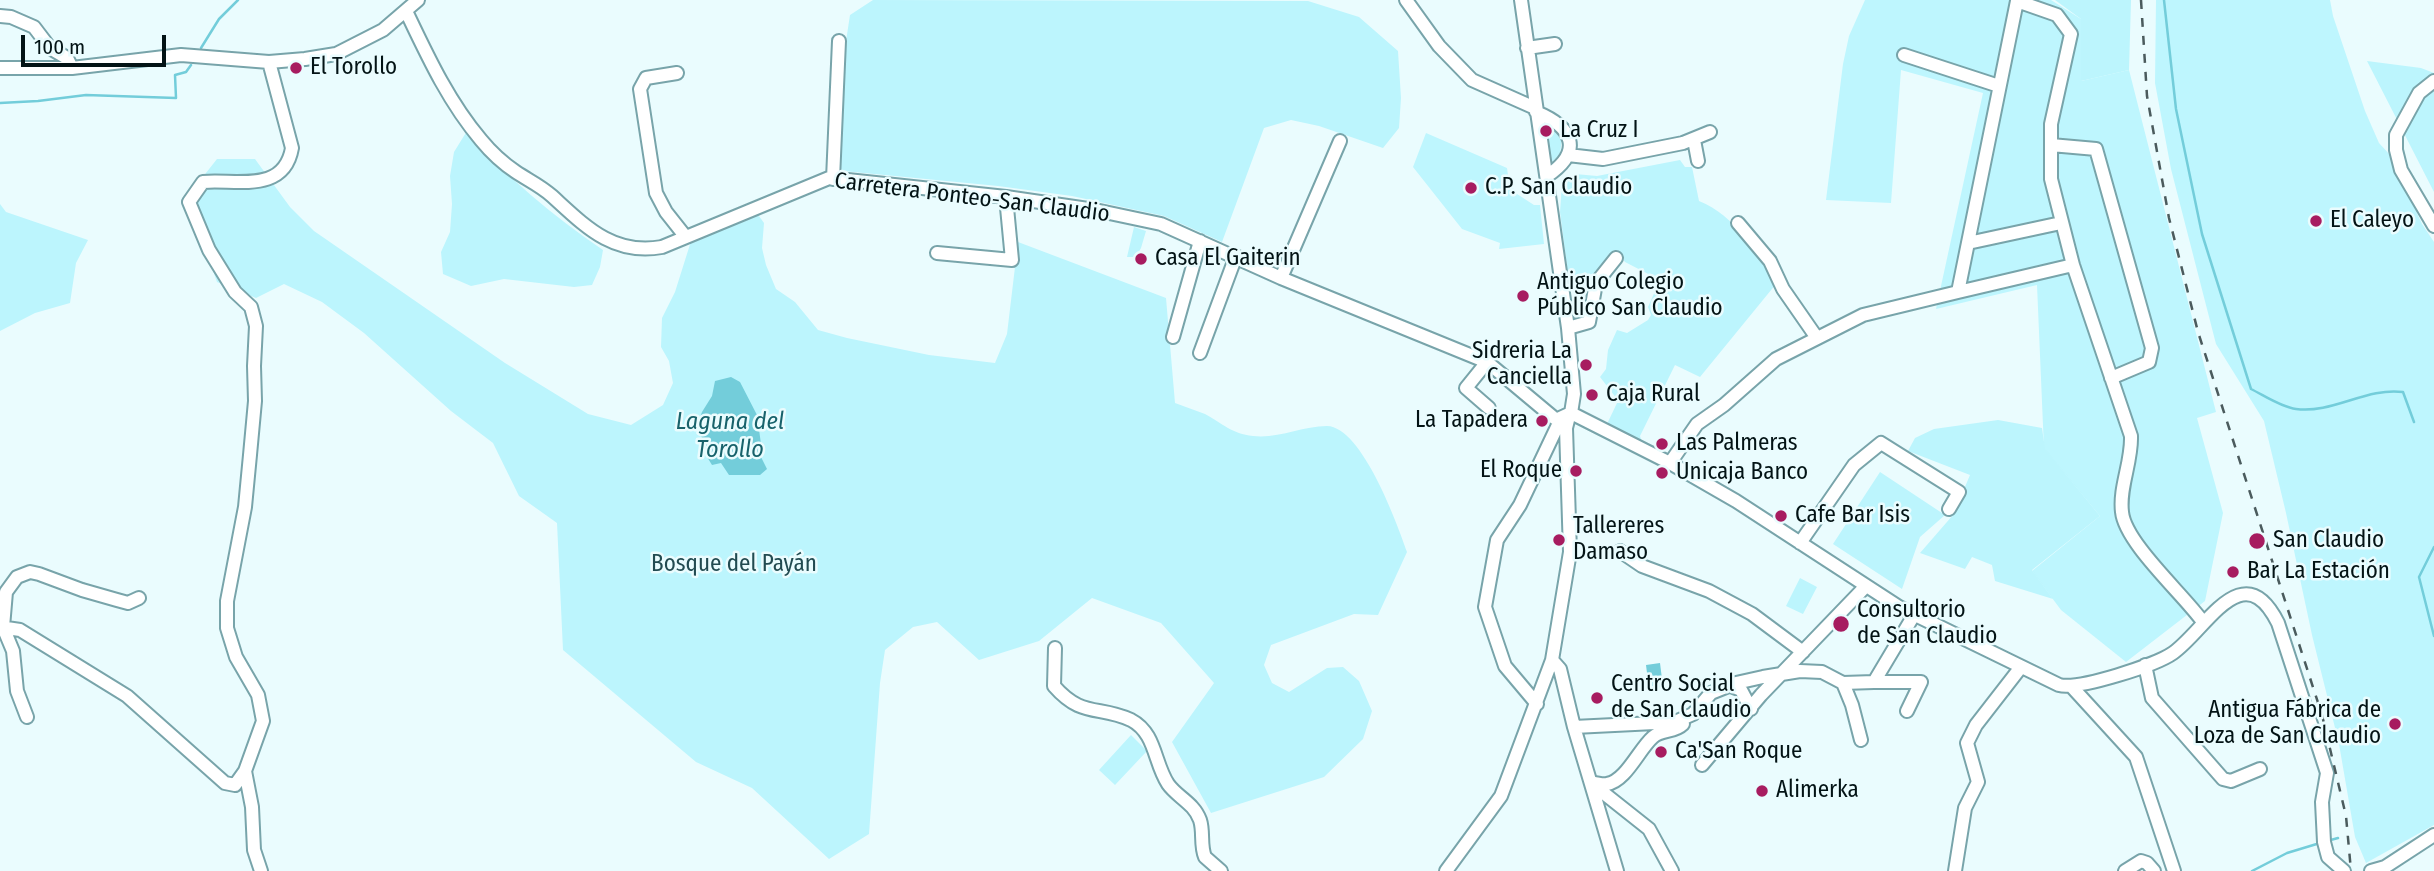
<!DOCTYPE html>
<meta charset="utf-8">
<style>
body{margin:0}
#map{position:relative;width:2434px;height:871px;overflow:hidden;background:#eafcfe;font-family:"Fira Sans Condensed",sans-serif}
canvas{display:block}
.scale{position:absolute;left:21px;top:35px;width:145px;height:32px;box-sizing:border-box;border:4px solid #031315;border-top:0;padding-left:9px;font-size:21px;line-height:24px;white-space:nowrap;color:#031315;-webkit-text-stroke:5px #eafcfe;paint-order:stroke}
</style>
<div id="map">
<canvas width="2434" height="871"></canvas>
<div class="scale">100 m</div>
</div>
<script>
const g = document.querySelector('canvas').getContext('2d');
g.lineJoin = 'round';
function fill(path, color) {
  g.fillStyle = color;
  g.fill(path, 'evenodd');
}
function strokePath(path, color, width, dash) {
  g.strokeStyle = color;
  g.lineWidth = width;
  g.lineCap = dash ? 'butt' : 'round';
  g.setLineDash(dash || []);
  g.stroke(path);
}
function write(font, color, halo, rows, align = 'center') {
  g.font = font + ' "Fira Sans Condensed",sans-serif';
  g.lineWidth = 5;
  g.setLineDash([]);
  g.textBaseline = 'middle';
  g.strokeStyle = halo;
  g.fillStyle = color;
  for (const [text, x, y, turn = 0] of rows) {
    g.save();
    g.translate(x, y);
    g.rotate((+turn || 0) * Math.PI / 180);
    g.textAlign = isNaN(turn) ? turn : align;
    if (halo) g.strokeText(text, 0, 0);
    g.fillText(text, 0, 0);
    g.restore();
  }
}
fill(new Path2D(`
 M1865 0H2051L2081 19V81L2129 70 2216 412 2197 418 2223 513 2205 601 2126 662 2061 610 2032 571 2100 516 2044 449 2037 285 1936 309 1983 93 1901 70 1891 203 1826 200 1843 64 1849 36Z
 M2156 0H2330L2333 16 2365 111 2379 143 2391 156 2422 224 2434 242V825L2366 863 2355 837 2339 744 2312 635 2286 513 2264 421 2216 344 2171 169 2155 83Z
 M1426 133 1507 168 1509 182 1517 194 1534 205H1540L1544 244 1499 249 1500 243 1462 229 1413 167Z`), '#bef6fe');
fill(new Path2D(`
 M873 0 1308 1 1359 17 1398 51 1401 98 1399 128 1383 148 1319 126 1291 120 1264 128 1222 242 1164 216 1072 196 998 186 833 170 835 113 850 15Z
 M2055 0H2131L2129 70 2081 81V19Z
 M2367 61 2421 68 2434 73V192Z
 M1546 126H1552L1562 139 1560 154 1551 163Z
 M467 131C506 177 553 216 603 250L600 267 592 285 574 287 504 279 471 286 443 274 441 252 450 232 452 204 450 176 454 152Z
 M217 159H255L290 207 314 231 505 363 588 414 631 425 663 405 673 383 669 361 661 347 662 318 675 292 692 238 756 212 764 223 762 248 766 265 776 289 795 302 818 330 847 338 929 355 995 363 1007 334 1018 242 1166 298 1175 403C1185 407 1195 410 1205 414 1222 423 1232 434 1253 436 1278 439 1302 426 1327 426 1362 427 1397 523 1407 552L1378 615 1354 614 1271 645 1264 665 1272 683 1289 692 1327 668 1343 667 1359 681 1372 711 1363 739 1324 777 1211 813 1172 742 1214 683 1161 623 1092 598 1039 641 979 660 937 622 913 627 885 650 880 683 869 834 829 859 752 788 696 762 563 650 557 523 519 496 493 443 451 411 364 333 322 302 284 284 256 298 217 282 187 197Z
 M1680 160 1685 167H1692L1699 201C1736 216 1756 252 1776 284L1700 377 1675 365 1640 436 1642 442 1607 424 1617 403H1620L1600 377 1606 369 1608 350 1617 330 1627 333 1648 320 1651 315 1648 307 1660 280 1625 262 1618 252 1610 260 1592 288 1570 291 1560 212 1562 184 1575 174 1597 176Z
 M0 204 6 212 88 240 76 263 70 303 35 313 0 331Z
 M1134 227 1146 231 1141 248 1136 257H1127Z
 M1998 420 2042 428 2045 449 2100 516 2032 570 2053 599 1995 581 1992 565 1972 557 1965 569 1920 553 1953 515 1970 475 1908 451 1915 438 1934 429Z
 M1880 472 1945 515 1920 537 1902 589 1833 544Z
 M1800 578 1817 587 1803 614 1786 606Z
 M1131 735 1147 751 1115 785 1099 770Z`), '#bcf5fd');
fill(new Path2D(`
 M731 377 740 382 757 415 761 444 759 453 767 469 760 475H729L721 463 712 465 704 452 699 420 702 412 712 396 715 381Z
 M1660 663 1663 687 1649 689 1646 665Z`), '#73cdda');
strokePath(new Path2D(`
 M2164 0 2176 109 2202 234 2251 389C2265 396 2281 407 2296 409 2332 414 2367 387 2403 392L2414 422
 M201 48 219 19 238 0
 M0 103 38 101 86 95 176 98 175 75 186 72 191 65
 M2434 547 2419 577 2434 636
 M2327 841 2338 838
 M2252 871 2287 853 2320 843`), '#73cdda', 2.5);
const minor = new Path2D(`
 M1406 0 1439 46 1472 80 1535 108
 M1521 0 1568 328 1574 394 1571 413 1557 427 1520 505 1497 540 1485 607 1505 666 1537 704
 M406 11C427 55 448 101 481 140 490 151 504 164 516 172 528 180 541 186 552 196 585 226 613 256 662 247L829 178 1006 197 1095 210 1161 224 1281 278 1487 362 1554 418 1558 419 1571 413
 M0 16 11 17 34 27 50 48 67 58 72 68
 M1527 48 1555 44
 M1904 55 1999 86
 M0 68H72L181 55 269 62 305 59 336 54 383 30 418 0
 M677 73 646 78 640 89 656 193 666 212 685 236
 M2434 81 2419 93 2396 135V150L2401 170 2434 226
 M1536 112C1573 127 1584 151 1547 176
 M1694 140 1698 161
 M2051 145 2096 149 2152 348 2149 362 2111 378
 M1568 155 1603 159 1683 143 1710 132
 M833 179 839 41
 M1738 223 1770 261 1783 289 1817 338
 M1968 243 2061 223
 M937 253 1012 260 1006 197
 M1281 278 1340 141
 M1958 292 2073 265
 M1568 328 1589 322 1596 283 1616 258
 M1173 337 1200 241
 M1200 353 1236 256
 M1487 362 1466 388 1489 408
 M1571 413 1670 463 1736 501 1899 607 2059 685C2079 690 2156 665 2173 653 2206 630 2243 553 2278 623L2327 773 2322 802 2324 842 2328 857 2344 871
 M1670 463 1697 424 1724 405 1776 359 1863 315 1958 292 2017 1 2057 15 2071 34 2051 124V179L2073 265 2131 436C2132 462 2119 487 2122 512 2125 543 2184 595 2203 622
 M1800 543 1854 465 1881 443 1959 492 1949 509
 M1620 551 1642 566 1709 591 1752 614 1803 652
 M0 627 20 630 127 696 225 783 235 785 245 771
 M1055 648 1054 686C1082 718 1098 705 1131 720 1156 733 1154 763 1168 784 1177 797 1194 803 1200 820 1204 832 1200 845 1205 857L1221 871
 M1552 660 1560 669 1574 727 1617 871
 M2145 665 2152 698 2223 779 2231 781 2260 769
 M1843 683 1874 682
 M1731 686 1741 690 1751 709
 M2072 687 2136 757 2174 871
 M1907 711 1921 682H1874L1914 615
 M27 717 17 691 13 651 3 627 6 592 17 577 30 572 39 574 82 590 117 600 128 603 139 598
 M1574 727 1675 722 1693 714 1711 693 1736 683 1763 677 1800 671 1822 672 1843 683 1852 705 1861 740
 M1702 765 1761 695 1865 587
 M1591 782C1595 783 1603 785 1607 784 1626 781 1639 749 1653 737 1662 729 1674 733 1683 724
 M1591 783 1649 829 1672 871
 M261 871 254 850 252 807 245 771 263 721 258 695 236 657 227 628V601L245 507 250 455 255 401 254 366 256 326 251 307 235 292 209 250 189 202 203 182C236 179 284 194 292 148L269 62
 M1446 871 1501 796 1552 660 1570 552 1566 428 1569 416
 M1955 871 1965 808 1978 782 1967 743 1976 725 2021 667
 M2125 871 2141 861 2147 863 2154 871
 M2371 871 2385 867 2434 835`);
strokePath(minor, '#78a4aa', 16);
strokePath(minor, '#fff', 12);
strokePath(new Path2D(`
 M2141 0 2147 96 2169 218 2198 332 2322 715 2346 816 2351 871`), '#4b5b5d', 2.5, [9, 9]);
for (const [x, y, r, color] of [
 [296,68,7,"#a71c60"],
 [1546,131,7,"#a71c60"],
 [1471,188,7,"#a71c60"],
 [2316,221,7,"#a71c60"],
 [1141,259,7,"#a71c60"],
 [1523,296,7,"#a71c60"],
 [1586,365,7,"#a71c60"],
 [1592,395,7,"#a71c60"],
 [1542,421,7,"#a71c60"],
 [1662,444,7,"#a71c60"],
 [1576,471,7,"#a71c60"],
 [1662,473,7,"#a71c60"],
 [1781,516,7,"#a71c60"],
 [1559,540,7,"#a71c60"],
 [2257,541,9,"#a71c60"],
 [2233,572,7,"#a71c60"],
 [1841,624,9,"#a71c60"],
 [1597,698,7,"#a71c60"],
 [2395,724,7,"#a71c60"],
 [1661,752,7,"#a71c60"],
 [1762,791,7,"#a71c60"]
]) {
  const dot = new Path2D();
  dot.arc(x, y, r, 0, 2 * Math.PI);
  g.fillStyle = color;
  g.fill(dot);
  strokePath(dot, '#eafcfe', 2.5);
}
write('23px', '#031315', '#eafcfe', [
 ["El Torollo",310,68],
 ["La Cruz I",1560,131],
 ["C.P. San Claudio",1485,188],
 ["El Caleyo",2330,221],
 ["Casa El Gaiterin",1155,259],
 ["Antiguo Colegio",1537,283],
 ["Público San Claudio",1537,309],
 ["Sidreria La",1572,352,"right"],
 ["Canciella",1572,378,"right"],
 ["Caja Rural",1606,395],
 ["La Tapadera",1528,421,"right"],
 ["Las Palmeras",1676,444],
 ["El Roque",1562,471,"right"],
 ["Unicaja Banco",1676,473],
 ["Cafe Bar Isis",1795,516],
 ["Tallereres",1573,527],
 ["Damaso",1573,553],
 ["San Claudio",2273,541],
 ["Bar La Estación",2247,572],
 ["Consultorio",1857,611],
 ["de San Claudio",1857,637],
 ["Centro Social",1611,685],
 ["de San Claudio",1611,711],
 ["Antigua Fábrica de",2381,711,"right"],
 ["Loza de San Claudio",2381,737,"right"],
 ["Ca'San Roque",1675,752],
 ["Alimerka",1776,791]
], 'left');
write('23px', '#031315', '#eafcfe', [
 ["Carretera Ponteo-San Claudio",972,198,7]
]);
write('23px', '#224b51', '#eafcfe', [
 ["Bosque del Payán",734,565]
]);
write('italic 24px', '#17626b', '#eafcfe', [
 ["Laguna del",730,422],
 ["Torollo",730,450]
]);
</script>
